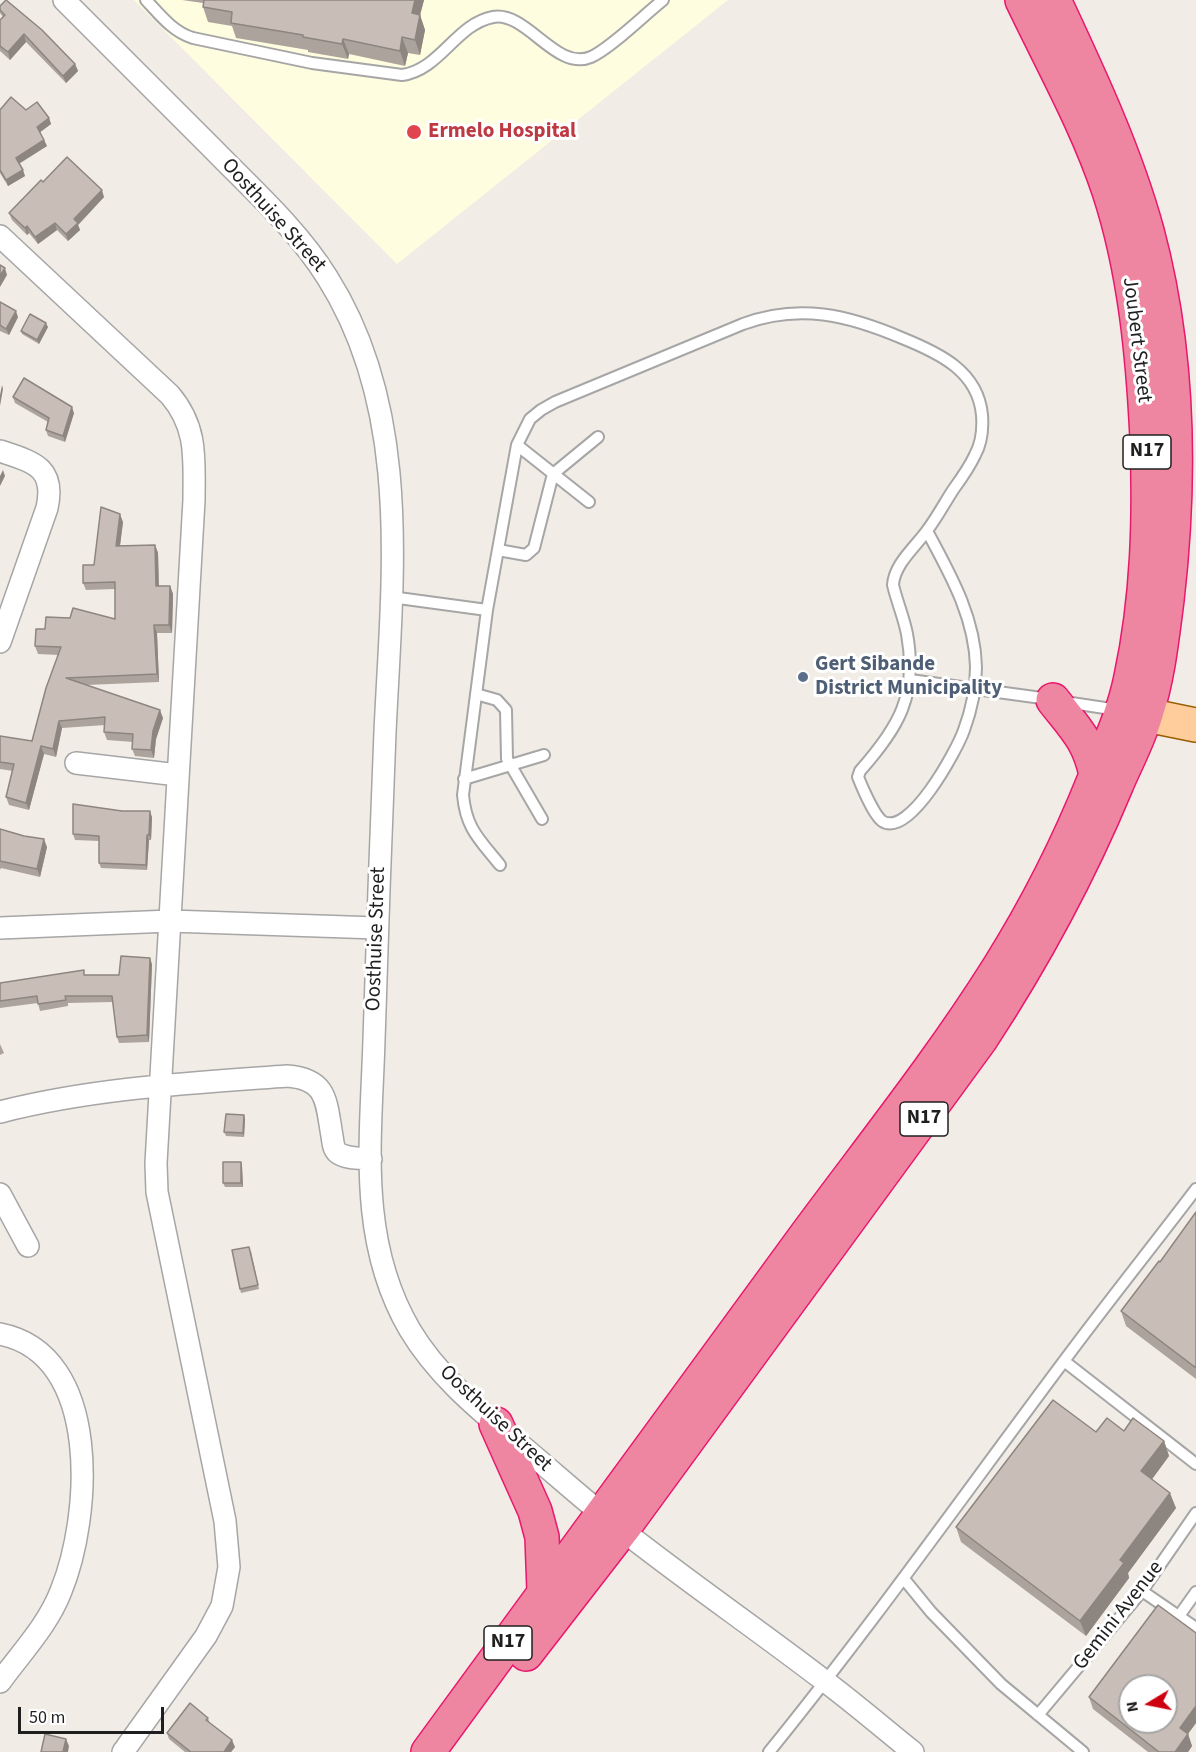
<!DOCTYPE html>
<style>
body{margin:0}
#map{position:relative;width:1196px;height:1752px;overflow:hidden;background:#f1ece5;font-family:"Source Sans 3",sans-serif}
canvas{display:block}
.north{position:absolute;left:1118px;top:1674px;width:60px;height:60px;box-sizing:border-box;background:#fff;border:2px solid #a5a5a5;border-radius:50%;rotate:260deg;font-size:16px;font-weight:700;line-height:24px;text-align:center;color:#1f1f1f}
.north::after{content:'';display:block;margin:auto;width:21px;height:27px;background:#ce000f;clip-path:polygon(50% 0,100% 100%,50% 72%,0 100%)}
.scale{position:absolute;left:18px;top:1707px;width:146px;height:27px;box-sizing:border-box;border:3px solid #1f1f1f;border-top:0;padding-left:8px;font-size:18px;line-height:21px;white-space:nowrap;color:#1f1f1f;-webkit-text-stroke:4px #fff;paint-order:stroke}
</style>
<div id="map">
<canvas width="1196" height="1752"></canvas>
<div class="north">N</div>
<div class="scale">50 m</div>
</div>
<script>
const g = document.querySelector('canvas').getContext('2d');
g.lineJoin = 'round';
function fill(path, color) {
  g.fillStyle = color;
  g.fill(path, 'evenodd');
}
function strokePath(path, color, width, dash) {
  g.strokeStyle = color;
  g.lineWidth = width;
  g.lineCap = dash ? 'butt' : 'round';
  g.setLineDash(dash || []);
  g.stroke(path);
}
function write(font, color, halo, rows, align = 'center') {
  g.font = font + ' "Source Sans 3",sans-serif';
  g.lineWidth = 6;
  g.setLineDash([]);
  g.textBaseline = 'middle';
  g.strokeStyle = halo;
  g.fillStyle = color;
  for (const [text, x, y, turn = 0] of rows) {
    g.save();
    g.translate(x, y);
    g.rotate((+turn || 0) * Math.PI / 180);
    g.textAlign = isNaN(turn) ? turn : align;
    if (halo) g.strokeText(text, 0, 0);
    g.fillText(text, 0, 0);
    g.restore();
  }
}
fill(new Path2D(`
 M134 0H728L397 264Z`), '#fffddf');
const lane = new Path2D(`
 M146 0C160 15 173 32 193 38L312 63 402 75C440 70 456 24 493 17 527 11 556 72 591 57 611 48 644 15 663 0
 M517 445 589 502
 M498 550 526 555 534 548 553 474 598 437
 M391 597 487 610
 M910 680 1049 699
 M476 694 497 700 506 710 507 759 542 819
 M1065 702 1118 710
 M464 779 544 755
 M500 865C480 840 466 829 463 795L487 610 517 445 530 419 541 410 555 402 743 324C799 303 848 315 902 338 939 353 978 371 982 415 983 428 981 444 975 455 969 468 961 479 953 490 944 504 936 519 926 532 914 548 894 565 893 585 897 602 904 618 907 634 918 695 899 727 860 771L858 777C862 787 874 815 882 821 909 839 957 750 964 730 971 711 976 687 976 667 975 617 950 574 927 531
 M1064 1361 1196 1464
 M904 1579 931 1612 1001 1684 1083 1752
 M1142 1591 1196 1628
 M1179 1616 1196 1592
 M1038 1715 1142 1591 1196 1513
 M769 1752C872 1625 966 1492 1064 1361 1107 1303 1152 1247 1196 1189`);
const street = new Path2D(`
 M64 0C114 50 164 100 214 150 253 190 297 229 327 277 413 412 392 580 385 732 381 835 377 937 374 1040 371 1140 357 1240 410 1330 441 1382 491 1419 536 1458 563 1481 590 1505 617 1526 684 1579 754 1627 822 1679 853 1702 883 1728 913 1752
 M0 236 170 395C198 428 194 459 194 500L156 1163 157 1192 225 1521 229 1567 222 1606 206 1636 123 1752
 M0 451C33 462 56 467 47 508L0 642
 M76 763 178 775
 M0 928 170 921 377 928
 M0 1112C94 1088 191 1083 287 1076 328 1079 326 1102 332 1136 333 1142 333 1149 338 1153 347 1159 361 1158 371 1159
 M0 1194 28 1246
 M0 1334C103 1354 91 1518 61 1591 48 1625 21 1653 0 1682`);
const primary = new Path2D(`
 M1122 710 1196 725`);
const highway = new Path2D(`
 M1053 700C1074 727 1089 740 1096 775
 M496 1424 535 1511 542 1537 544 1591
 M526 1654 622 1530 981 1039C1034 958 1079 875 1116 786 1126 762 1139 739 1146 714 1158 678 1162 638 1167 600 1181 479 1179 350 1147 231 1125 151 1089 75 1054 0
 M428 1752C555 1581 679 1407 806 1235 871 1147 940 1061 999 967 1036 908 1068 845 1094 780 1108 747 1124 713 1131 677 1148 598 1150 518 1147 438 1143 356 1135 270 1109 191 1087 125 1052 63 1022 0`);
strokePath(lane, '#a6a6a6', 14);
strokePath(street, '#a6a6a6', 24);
strokePath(primary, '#9a5c00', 36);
strokePath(highway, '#ea176e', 36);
strokePath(lane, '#fff', 10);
strokePath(street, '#fff', 21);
strokePath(primary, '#ffcd9b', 33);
strokePath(highway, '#ee86a1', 33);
fill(new Path2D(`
 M182 0H424L420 15 425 30 420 55 408 53 405 66 349 54 348 59 308 52V50L236 38 232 26 208 22 203 7V3Z
 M0 6 75 64 78 71 66 83 26 42 10 60 0 51V20L3 17 0 13Z
 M0 110H26L49 118 51 124 40 132 47 146 19 164 25 176 8 186 0 173Z
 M43 182 104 197 78 225 80 230 68 241 57 230 38 244 29 233 27 235 12 220 9 213Z
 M0 302 18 317 9 335 0 331Z
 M48 327 39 344 22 334 21 331Z
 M13 397 74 413 65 442 48 436 46 430 48 422 15 403Z
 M123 522 120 546 155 545 158 553 159 586H170L173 594 172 633H157L159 682 86 685 163 718 156 739 154 758 135 756 132 749 133 742 107 740 104 732 105 725 62 728 56 757 44 754 29 810 9 805 6 797 13 771 0 769V736L32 741 59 655 38 654 35 646 45 629 115 619V589L86 590 83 583Z
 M152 817 151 840H149L147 870 101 868 99 863V841L75 840 73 834Z
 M0 829 47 847 40 877 1 868 0 870Z
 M152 964 149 1042 119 1043 117 1037 113 1002 68 1003V1006L40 1011 38 1003 0 1008V983L86 975H119Z
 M0 1044 4 1053 0 1055Z
 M245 1119 244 1137 226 1136 224 1132Z
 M241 1162 242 1166 243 1187H225L223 1183Z
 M1196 1212V1379L1126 1326 1121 1311 1160 1262Z
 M251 1251 259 1289 241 1293 240 1289Z
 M1124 1431 1164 1441 1169 1456 1152 1479 1176 1508 1128 1573 1129 1578 1086 1636 961 1542 956 1527 1096 1432Z
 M1196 1633V1723L1188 1734 1192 1746 1188 1752H1148L1093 1709 1089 1697Z
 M208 1718 210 1724 235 1747 231 1752H185L169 1739 167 1733Z`), '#ada39d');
fill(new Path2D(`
 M415 0H424L420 15 425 30 420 55 415 40 412 13Z
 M24 34 26 42 10 60 8 52Z
 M402 37 408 53 405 66 400 51Z
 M343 39 349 54 348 59 342 44Z
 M75 64 78 71 66 83 63 76Z
 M49 118 51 124 39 133 37 127Z
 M44 140 47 146 18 164 16 158Z
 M23 170 25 176 8 186 6 180Z
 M102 190 104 197 78 225 80 230 68 241 66 234 74 219Z
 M55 223 57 230 38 244 35 237Z
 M27 226 29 233 27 235 25 228Z
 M5 268 7 275 0 287V276Z
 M16 311 18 317 9 335 6 329Z
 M46 323 48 327 39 344 37 340Z
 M2 385 3 389 0 406V395Z
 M72 407 74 413 65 442 63 436Z
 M3 470 5 476 0 486V476Z
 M120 514 123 522 119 553 116 546Z
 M155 545 158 553 159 594 156 586Z
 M170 586 173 594 172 633 169 625Z
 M154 625 157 633 159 682 157 674Z
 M160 710 163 718 156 739 154 758 151 750 153 731Z
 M59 721 62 728 56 757 53 749Z
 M41 746 44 754 29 810 26 803Z
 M150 811 152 817 151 840 149 835Z
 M147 835 149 840 147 870 146 865Z
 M44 839 47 847 40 877 37 869Z
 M150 958 152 964 149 1042 147 1035Z
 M244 1115 245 1119 244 1137 243 1133Z
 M241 1162 242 1166 243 1187 241 1183Z
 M1164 1441 1169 1456 1147 1486 1141 1471Z
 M1170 1493 1176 1508 1128 1573 1129 1578 1086 1636 1080 1621 1120 1560Z
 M1196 1706V1723L1184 1739 1180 1728Z
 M1188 1734 1192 1746 1188 1752H1175Z
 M66 1739 69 1746 68 1752H63Z
 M232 1740 235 1747 231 1752H224Z`), '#8d8580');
const building = new Path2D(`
 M6 0 42 30 75 64 63 76 24 34 8 52 0 46V20L5 15 0 10V6Z
 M204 0H415L412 13 420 15 415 40 402 37 400 51 343 39 342 44 303 37V35L231 23 232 12 203 7Z
 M11 97 26 110 37 102 49 118 37 127 44 140 16 158 23 170 6 180 0 170V110Z
 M67 157 102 190 74 219 78 223 66 234 55 223 35 237 27 226 25 228 9 213 41 180 43 182Z
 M0 265 5 268 0 276Z
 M0 302 16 311 6 329 0 325Z
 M30 314 46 323 37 340 21 331Z
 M24 378 72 407 63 436 46 430 49 418 13 397Z
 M101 507 120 514 116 546 155 545 156 586H170L169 625H154L157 674 66 678 160 710 153 731 151 750 132 749 133 734 104 732 105 717 59 721 53 749 41 746 26 803 6 797 14 764 0 762V736L32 741 46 688 61 647 35 646 36 629H45L46 617 70 618 73 608 115 619V582L83 583V565H94Z
 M73 804 122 811H150L149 835H147L146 865 99 863V836L73 834Z
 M0 829 24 836 44 839 37 869 0 861Z
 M121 956 150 958 147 1035 117 1037 112 996H65L66 1000 38 1004 37 996 0 1001V983L84 970V975H119Z
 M226 1114 244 1115 243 1133 224 1132Z
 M223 1162H241V1183H223Z
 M1196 1212V1368L1121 1311 1159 1261 1160 1262Z
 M249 1247 258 1285 240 1289 232 1250Z
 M1053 1400 1096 1432 1107 1418 1124 1431 1133 1418 1164 1441 1141 1471 1170 1493 1120 1560 1124 1563 1080 1621 956 1527Z
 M1158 1605 1196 1633V1706L1180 1728 1188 1734 1175 1752H1159L1089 1697ZM1130 1686H1166V1722H1130Z
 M190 1703 208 1718 206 1720 232 1740 224 1752H191L167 1733Z
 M45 1734 66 1739 63 1752H41Z`);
fill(building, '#c9beb7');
strokePath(building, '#8d8580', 1.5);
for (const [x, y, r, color] of [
 [414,132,8,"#e0444e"],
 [803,677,6,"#5c6f8a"]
]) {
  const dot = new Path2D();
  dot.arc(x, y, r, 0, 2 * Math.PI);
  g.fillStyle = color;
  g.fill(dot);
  strokePath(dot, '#fff', 2);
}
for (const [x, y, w] of [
 [1147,452,48],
 [924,1119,48],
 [508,1643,48]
]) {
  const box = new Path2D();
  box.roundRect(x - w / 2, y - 17, w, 34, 4.5);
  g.fillStyle = '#fff';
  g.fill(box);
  strokePath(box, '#1f1f1f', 1.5);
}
write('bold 20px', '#1f1f1f', null, [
 ["N17",1147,452],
 ["N17",924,1119],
 ["N17",508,1643]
]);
write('bold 21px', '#be3a42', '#fff', [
 ["Ermelo Hospital",428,132]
], 'left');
write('21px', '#1f1f1f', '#fff', [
 ["Oosthuise Street",273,216,48],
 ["Joubert Street",1136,340,83],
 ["Oosthuise Street",377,939,-88],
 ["Oosthuise Street",495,1419,43],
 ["Gemini Avenue",1119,1616,-52]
]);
write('bold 21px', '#4e5e75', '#fff', [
 ["Gert Sibande",815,665],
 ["District Municipality",815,689]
], 'left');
</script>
